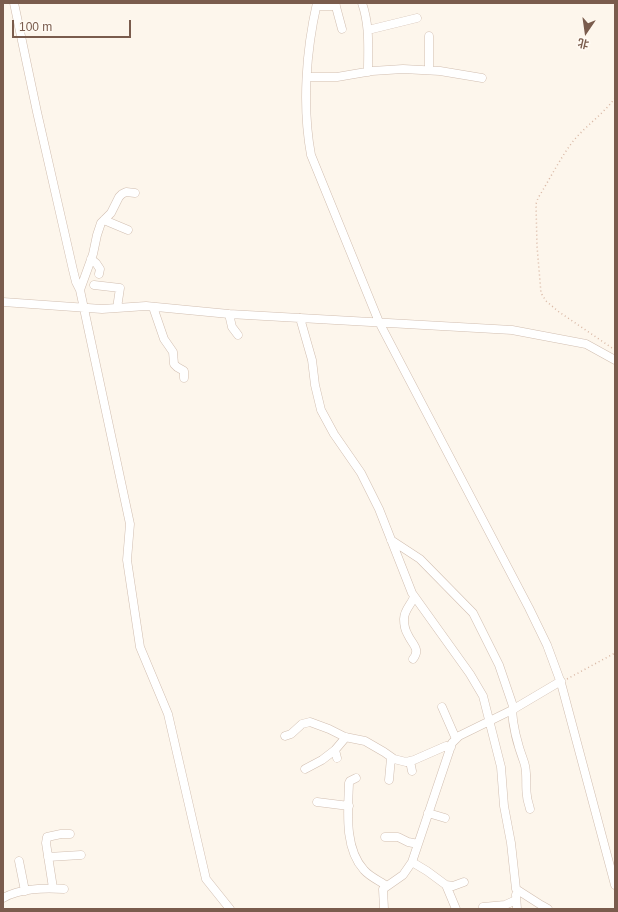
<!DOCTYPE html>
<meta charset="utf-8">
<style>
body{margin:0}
#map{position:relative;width:618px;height:912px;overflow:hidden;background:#fdf6ec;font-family:Arial,"Noto Sans SC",sans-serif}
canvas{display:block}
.frame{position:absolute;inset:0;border:4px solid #7a5c4d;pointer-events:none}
.north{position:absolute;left:566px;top:12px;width:40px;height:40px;-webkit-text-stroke:3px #fffaf3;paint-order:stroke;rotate:193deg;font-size:11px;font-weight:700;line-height:16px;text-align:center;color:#7a5c4d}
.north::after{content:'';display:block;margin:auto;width:14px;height:18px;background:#7a5c4d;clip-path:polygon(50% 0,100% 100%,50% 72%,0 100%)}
.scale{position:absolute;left:12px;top:20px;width:119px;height:18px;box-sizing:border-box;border:2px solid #7a5c4d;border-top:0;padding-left:5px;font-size:12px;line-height:14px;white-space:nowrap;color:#7a5c4d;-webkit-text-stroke:3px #fffaf3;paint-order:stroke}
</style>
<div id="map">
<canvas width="618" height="912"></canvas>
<div class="frame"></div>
<div class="north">北</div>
<div class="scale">100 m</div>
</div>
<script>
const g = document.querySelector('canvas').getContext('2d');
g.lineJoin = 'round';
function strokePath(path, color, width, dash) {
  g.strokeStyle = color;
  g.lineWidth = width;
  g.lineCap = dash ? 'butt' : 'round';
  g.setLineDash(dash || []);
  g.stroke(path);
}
const minor = new Path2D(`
 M14 3 37 112 73 270 76 282 80 290 130 524 127 560 140 647 168 714 206 879 230 909
 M317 3C306 51 302 106 311 155L379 322 529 608 547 645 561 683 615 885
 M335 3 342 29
 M362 3C370 26 368 48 368 72
 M317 6H336
 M368 30 417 18
 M429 36V70
 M308 77H337L372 71 403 69 440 71 482 78
 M104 220 128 230
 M91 259 96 263 100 269 99 274
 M94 285 120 288 117 308
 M80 290 93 254 97 235 101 223 111 213 119 197 122 194 126 192 135 193
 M3 302 102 309 146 306 229 314 512 330 586 344 615 360
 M153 307 164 339 173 352 174 364 177 367 184 371V378
 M229 314 232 327 238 335
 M300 318 312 360 315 385 321 410 334 434 361 473 379 509 412 593 470 674 483 696 501 767 504 806 511 843 516 889 541 905 548 909
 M391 540 420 559 473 613 499 665 514 709
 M413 659C421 649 412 644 408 635 405 630 404 624 404 619 404 610 411 605 414 597
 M442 707 456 739
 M512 710C513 729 517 743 524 762 528 773 525 785 527 796 527 800 529 804 530 809
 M285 736 291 734 302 724 310 722 329 729 345 737 365 741 384 752 394 759 406 762 414 760 446 746 451 747
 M337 758 335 750 346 737
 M410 761 412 771
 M305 769 322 760 335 750
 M356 778 350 781 349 783C348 811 344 848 364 870 370 877 380 881 387 886
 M389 780 391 758
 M317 802 349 806
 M428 813 445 818
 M385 837H398L408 842 418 844
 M48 857 81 855
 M19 861 25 891
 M412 862 427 871 446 885 453 886 464 882
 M446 885 456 909
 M53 888 46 843 47 837 61 834H70
 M516 895 517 909
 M3 898C21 888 44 888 64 889
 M483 907 505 905 516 900
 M384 909 383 889 403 875 412 862 452 743 459 736 512 710 561 681`);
strokePath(minor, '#d1beb0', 9);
strokePath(new Path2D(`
 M615 98C603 114 587 125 574 140 560 158 550 179 538 198L536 204 537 246 541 293 546 301 559 312 615 350
 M567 679 615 653`), '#d9b8a5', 1.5, [1, 3]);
strokePath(minor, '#fff', 8);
</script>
